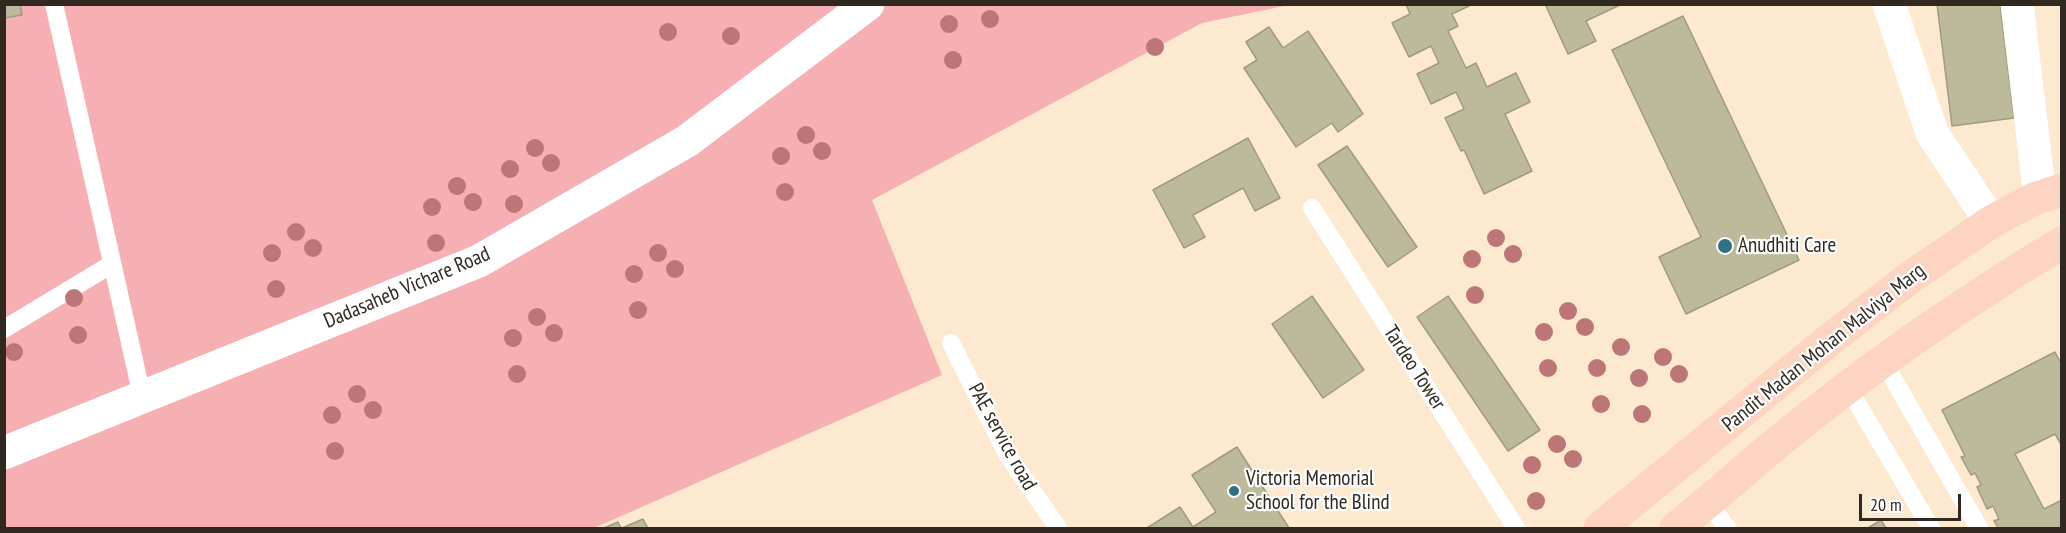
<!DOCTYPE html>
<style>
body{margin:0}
#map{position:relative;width:2066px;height:533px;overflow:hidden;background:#fde9cf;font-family:"PT Sans Narrow",sans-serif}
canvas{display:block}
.frame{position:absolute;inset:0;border:6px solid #31291f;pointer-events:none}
.scale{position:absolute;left:1859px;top:494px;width:102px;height:27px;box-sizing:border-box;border:3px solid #31291f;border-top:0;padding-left:8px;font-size:18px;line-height:21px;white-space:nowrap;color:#31291f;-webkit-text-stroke:4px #fff;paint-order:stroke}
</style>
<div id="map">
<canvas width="2066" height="533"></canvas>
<div class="frame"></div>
<div class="scale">20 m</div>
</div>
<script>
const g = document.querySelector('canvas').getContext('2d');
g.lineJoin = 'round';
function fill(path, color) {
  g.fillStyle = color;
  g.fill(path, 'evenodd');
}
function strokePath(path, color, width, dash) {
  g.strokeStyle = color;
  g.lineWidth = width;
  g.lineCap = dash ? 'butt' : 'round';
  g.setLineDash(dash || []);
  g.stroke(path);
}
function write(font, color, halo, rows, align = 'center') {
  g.font = font + ' "PT Sans Narrow",sans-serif';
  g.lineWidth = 4.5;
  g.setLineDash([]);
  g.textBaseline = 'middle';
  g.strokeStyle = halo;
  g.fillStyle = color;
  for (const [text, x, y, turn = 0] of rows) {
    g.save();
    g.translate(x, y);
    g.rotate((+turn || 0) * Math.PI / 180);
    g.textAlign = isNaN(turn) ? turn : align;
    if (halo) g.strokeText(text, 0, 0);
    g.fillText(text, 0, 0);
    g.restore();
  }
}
fill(new Path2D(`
 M4 5H1289L1202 23 872 200 942 375 594 528H5Z`), '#f6afb3');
const building = new Path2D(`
 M4 4H20L22 15 4 18Z
 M1406 4H1468L1469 6 1452 14 1458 26 1448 31 1466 68 1476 63 1487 87 1516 73 1530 102 1505 114 1532 171 1484 194 1464 150 1461 151 1445 118 1464 109 1456 92 1431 104 1417 74 1439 63 1431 46 1409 57 1392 23 1410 14Z
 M1545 4H1622L1586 21 1596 41 1568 54Z
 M1937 4H2000L2014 118 1952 126Z
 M1683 16 1799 260 1686 314 1659 257 1701 237 1612 50Z
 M1269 27 1283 48 1308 31 1363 114 1338 132 1332 123 1296 147 1244 68 1257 60 1246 42Z
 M1248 138 1280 198 1255 211 1243 188 1193 215 1205 237 1184 248 1153 190Z
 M1347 146 1417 247 1388 267 1318 165Z
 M1312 296 1364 370 1323 398 1272 324Z
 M1448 296 1540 430 1508 451 1417 317Z
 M2055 352 2062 365V446L2055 434 2015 454 2044 509 2062 500V528H1998L1994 521 1999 519 1993 506 1987 509 1977 487 1981 485 1975 473 1971 475 1961 457 1965 456 1942 410Z
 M1237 447 1289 528H1147L1180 507 1193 527 1216 512 1192 475Z
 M643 519 648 528H622Z
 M1881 520 1886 528H1868Z
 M618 522 621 528H604Z`);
fill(building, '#bdba9c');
strokePath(building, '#9e9b7e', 1.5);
strokePath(new Path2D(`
 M54 4 142 396
 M1312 208 1516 528
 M4 329 112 264
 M951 343 1007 454 1058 528
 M1883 361 1979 528
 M1848 388 1931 528
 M1708 502 1727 528`), '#fff', 18);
strokePath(new Path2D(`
 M1889 4 1932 133 1991 222
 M2017 4 2040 197
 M4 453 479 261 687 141 868 4`), '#fff', 33);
strokePath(new Path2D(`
 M1600 528 1828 341 1908 279 1991 222 2034 199 2062 190
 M1676 528C1710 501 1743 471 1777 443 1867 369 1962 303 2062 243`), '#fdd3c1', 33);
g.fillStyle = '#bd7677';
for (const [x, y] of [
 [990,19],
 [949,24],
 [668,32],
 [731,36],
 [1155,47],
 [953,60],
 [806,135],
 [535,148],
 [822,151],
 [781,156],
 [551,163],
 [510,169],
 [457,186],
 [785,192],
 [473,202],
 [514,204],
 [432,207],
 [296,232],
 [1496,238],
 [436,243],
 [313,248],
 [272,253],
 [658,253],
 [1513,254],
 [1472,259],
 [675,269],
 [634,274],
 [276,289],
 [1475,295],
 [74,298],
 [638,310],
 [1568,311],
 [537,317],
 [1585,327],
 [1544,332],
 [554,333],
 [78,335],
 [513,338],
 [1621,347],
 [14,352],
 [1663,357],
 [1548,368],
 [1597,368],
 [517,374],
 [1679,374],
 [1639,378],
 [357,394],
 [1601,404],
 [373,410],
 [1642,414],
 [332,415],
 [1557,444],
 [335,451],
 [1573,459],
 [1532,465],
 [1536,501]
]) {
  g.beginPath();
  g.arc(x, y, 9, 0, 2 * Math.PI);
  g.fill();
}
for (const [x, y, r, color] of [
 [1725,246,8,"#2f7283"],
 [1234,491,6,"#2f7283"]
]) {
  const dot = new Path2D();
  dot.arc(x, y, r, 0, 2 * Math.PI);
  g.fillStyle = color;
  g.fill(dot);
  strokePath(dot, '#fff', 2);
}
write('21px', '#31291f', '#fff', [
 ["Anudhiti Care",1738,246],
 ["Victoria Memorial",1246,479],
 ["School for the Blind",1246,503]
], 'left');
write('21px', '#31291f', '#fff', [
 ["Dadasaheb Vichare Road",407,288,-23],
 ["Pandit Madan Mohan Malviya Marg",1824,348,-39],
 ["Tardeo Tower",1414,368,57],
 ["PAE service road",1002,437,61]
]);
</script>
